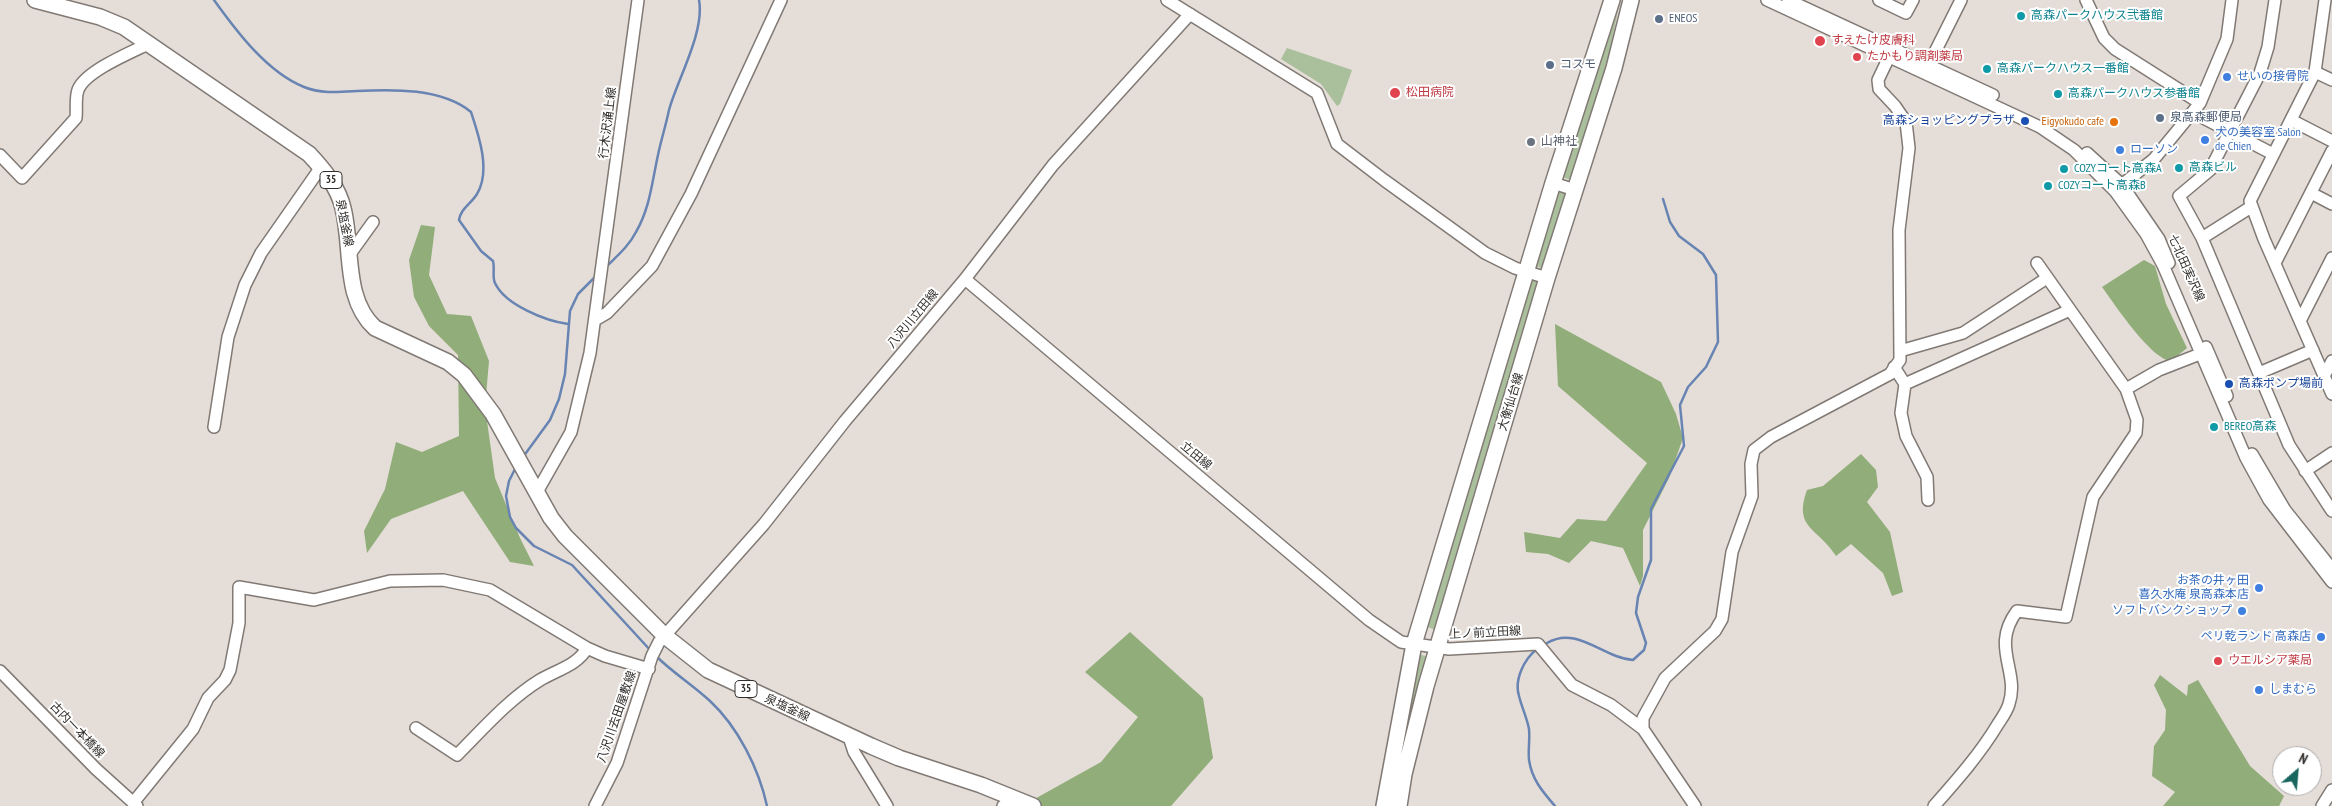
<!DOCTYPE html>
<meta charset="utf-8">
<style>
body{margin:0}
#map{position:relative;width:2332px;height:806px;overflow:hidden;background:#e5ddd7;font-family:"PT Sans Narrow",sans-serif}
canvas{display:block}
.north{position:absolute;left:2272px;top:746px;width:50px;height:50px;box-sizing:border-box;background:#fff;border:1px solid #adabab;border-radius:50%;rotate:27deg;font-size:14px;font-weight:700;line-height:20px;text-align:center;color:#312e2c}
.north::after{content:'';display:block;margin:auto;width:18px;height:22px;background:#19655f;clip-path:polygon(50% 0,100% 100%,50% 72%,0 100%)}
</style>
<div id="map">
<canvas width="2332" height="806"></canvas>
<div class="north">N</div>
</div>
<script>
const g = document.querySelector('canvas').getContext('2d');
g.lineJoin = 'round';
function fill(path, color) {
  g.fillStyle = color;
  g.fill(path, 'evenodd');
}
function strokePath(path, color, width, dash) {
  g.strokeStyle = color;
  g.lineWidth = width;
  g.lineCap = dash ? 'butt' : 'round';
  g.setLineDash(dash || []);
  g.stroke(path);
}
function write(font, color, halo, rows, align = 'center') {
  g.font = font + ' "PT Sans Narrow","Noto Sans JP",sans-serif';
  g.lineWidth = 4;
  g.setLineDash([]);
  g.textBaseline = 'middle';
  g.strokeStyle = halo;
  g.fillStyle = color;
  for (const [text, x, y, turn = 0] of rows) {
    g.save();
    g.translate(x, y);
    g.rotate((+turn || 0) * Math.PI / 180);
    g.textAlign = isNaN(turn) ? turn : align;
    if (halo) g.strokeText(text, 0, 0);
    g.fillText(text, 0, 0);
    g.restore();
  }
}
fill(new Path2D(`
 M1618 11 1603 83 1571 180 1562 177Z
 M1287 48 1352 70 1340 104 1337 106 1321 84 1281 59Z
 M1557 190 1568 192 1545 269 1535 266Z
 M1531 278 1541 281 1436 630 1425 626Z
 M1418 654 1429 657 1392 790Z`), '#aabf9b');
fill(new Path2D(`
 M421 225 435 227 429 275 447 314 471 316 489 361 485 407 495 478 520 538 534 566 510 562 463 491 391 519 367 553 364 531 385 489 396 442 422 452 459 436 458 355 429 326 414 297 409 260Z
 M2144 260 2155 266 2166 304 2187 348 2171 361C2151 359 2115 305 2102 287Z
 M1555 324 1661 382 1676 414 1683 438 1669 478 1643 530V576L1640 586 1623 548 1591 541 1569 563 1548 554 1526 552 1524 532 1560 538 1577 519 1606 521 1647 463 1558 386Z
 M1861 454 1876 470 1878 487 1867 502 1890 532 1903 592 1892 596 1883 573 1851 544 1836 556C1818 527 1793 529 1807 490L1823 486Z
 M1130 632 1203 698 1213 758 1171 806H1022L1101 762 1138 717 1085 672Z
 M2160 675 2187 696 2188 685 2198 680 2250 766 2284 796 2279 806H2163L2175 792 2152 776 2154 746 2165 730 2166 710 2154 685Z`), '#90ad7a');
strokePath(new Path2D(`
 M214 0C237 32 267 72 304 87 321 94 340 92 357 91 393 89 442 88 471 112 479 136 491 171 477 194 471 204 461 208 459 220L481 251 493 261C495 268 492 278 495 283 505 305 546 321 568 324
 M606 267C617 256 629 246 636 232 650 208 652 182 658 155 661 140 666 125 669 110 677 80 705 32 699 0
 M523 457 550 420 559 399 565 374 570 311 578 294 596 276
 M516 467 509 481 506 496 510 517 516 528 534 546 572 565 651 651
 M1547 643C1577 625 1603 658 1633 660L1644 650 1646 643 1636 613 1638 597 1651 560V509L1684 446 1680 405 1688 387 1706 367 1718 342 1716 275 1703 254 1679 236 1670 222 1663 199
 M1537 649C1524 659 1514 680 1519 696 1522 708 1527 718 1529 729 1530 740 1528 750 1529 760 1532 780 1543 792 1555 806
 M656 656C673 673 693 685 710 701 738 727 759 769 767 806`), '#6884b3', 2.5);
const minor = new Path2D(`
 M1167 0 1317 93 1337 144 1384 180 1485 253 1515 268 1547 278
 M1767 0 2040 127 2074 150 2115 191 2146 234 2163 265 2246 458 2269 500 2332 582
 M1788 0 1993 95
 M1879 0 1906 13 1913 0
 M2086 0 2104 38 2115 49 2200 103
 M2275 0 2268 47 2260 73 2210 170 2179 196 2202 238 2289 445 2332 511
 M2325 0 2315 72 2250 201 2264 239 2332 394
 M1925 72 1961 0
 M2315 72 2332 80
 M2194 113 2273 154
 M2291 120 2332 141
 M2087 153 2122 185 2159 239 2169 263
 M0 155 22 178 76 118C77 109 75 98 78 90 85 71 132 52 150 43
 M1553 183 1575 190
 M2118 188 2154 159 2200 103 2227 39 2232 0
 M2311 193 2332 204
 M2202 238 2251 207
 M350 254 373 222
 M2275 263 2332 151
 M965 279 1369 620 1401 642 1449 649 1538 644 1572 685 1611 705 1643 729 1695 806
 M595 320 607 313 652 266 691 194 781 0
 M2300 321 2332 258
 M2206 347 2227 396
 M1900 351 1963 333 2047 278
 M1894 367 1905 384 1901 413 1906 436 1927 477 1928 500
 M2259 373 2313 350
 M2324 376 2332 361
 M1905 384 2070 310
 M2126 389 2159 370 2200 354
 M214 427 228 337 245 285 261 253 321 167
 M2252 454 2285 510 2332 569
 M2305 471 2332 453
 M537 492 571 432 590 353 638 0
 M0 671 96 769 137 806
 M416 728 457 755C483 729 509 699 540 680 557 670 578 665 587 648
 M1643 729V718L1665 678 1715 631 1722 619 1732 552 1752 496 1751 464 1754 450 1771 437 1890 374 1900 360 1899 230 1909 148 1906 122 1895 106 1879 89 1878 80 1889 57
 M849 737 854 752 887 806
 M133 803 193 729 208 698 225 680 230 670 239 623V587L314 600 390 581 443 580 490 590 587 648 605 656 649 669
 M595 806 617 763 652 656 659 642 764 524 845 421 965 279 1053 165 1190 14
 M1003 806 1016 798
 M1934 806C1957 780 1980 754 1998 724 2002 718 2007 711 2009 704 2020 671 1990 647 2017 611L2066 617 2093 497 2136 433 2137 420 2126 389 2037 263
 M2322 806 2332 790`);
const major = new Path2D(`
 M35 0 100 17 124 27 309 154C324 170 338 187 343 208 353 248 343 299 375 328L448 362 464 375 493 414 551 518 565 536 665 636 708 670 871 746 899 758 981 785 1033 806
 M1384 806 1414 644 1553 183 1612 0
 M1399 806 1404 774 1426 686 1547 278 1614 68 1631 0`);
strokePath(minor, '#807974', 14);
strokePath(major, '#807974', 18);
strokePath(minor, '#fff', 11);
strokePath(major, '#fff', 15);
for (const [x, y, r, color] of [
 [2021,16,5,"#0f9aa8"],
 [1659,19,5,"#5c6f8a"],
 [1820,41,6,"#e0444e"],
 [1857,57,5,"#e0444e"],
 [1550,65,5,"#5c6f8a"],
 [1987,69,5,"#0f9aa8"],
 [2227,77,5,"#3f7fe0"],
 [1395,93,6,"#e0444e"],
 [2058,94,5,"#0f9aa8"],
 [2160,118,5,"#5c6f8a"],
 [2025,121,5,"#1a4fb4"],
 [2114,122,5,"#e8710a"],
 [2205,140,5,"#3f7fe0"],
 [1531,142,5,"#6b7280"],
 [2120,150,5,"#3f7fe0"],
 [2179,168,5,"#0f9aa8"],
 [2064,169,5,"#0f9aa8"],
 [2048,186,5,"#0f9aa8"],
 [2229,384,5,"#1a4fb4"],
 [2214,427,5,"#0f9aa8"],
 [2259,588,5,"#3f7fe0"],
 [2242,611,5,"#3f7fe0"],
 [2321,637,5,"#3f7fe0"],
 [2218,661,5,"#e0444e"],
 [2259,690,5,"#3f7fe0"]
]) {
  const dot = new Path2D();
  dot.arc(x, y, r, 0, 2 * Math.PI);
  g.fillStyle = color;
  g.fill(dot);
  strokePath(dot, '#fff', 2);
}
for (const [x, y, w] of [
 [331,180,22],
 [746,689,22]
]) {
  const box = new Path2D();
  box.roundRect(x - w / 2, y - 8.5, w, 17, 4);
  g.fillStyle = '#fff';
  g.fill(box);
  strokePath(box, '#312e2c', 1);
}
write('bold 11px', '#312e2c', null, [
 ["35",331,180],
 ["35",746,689]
]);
write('12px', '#0d838f', '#fff', [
 ["高森パークハウス弐番館",2031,16],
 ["高森パークハウス一番館",1997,69],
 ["高森パークハウス参番館",2068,94],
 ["高森ビル",2189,168],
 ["COZYコート高森A",2074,169],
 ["COZYコート高森B",2058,186],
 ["BEREO高森",2224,427]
], 'left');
write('12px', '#4e5e75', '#fff', [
 ["ENEOS",1669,19],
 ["コスモ",1560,65],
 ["泉高森郵便局",2170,118]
], 'left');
write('12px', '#be3a42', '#fff', [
 ["すえたけ皮膚科",1831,41],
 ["たかもり調剤薬局",1867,57],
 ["松田病院",1406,93],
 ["ウエルシア薬局",2228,661]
], 'left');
write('12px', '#366cbe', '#fff', [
 ["せいの接骨院",2237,77],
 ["犬の美容室 Salon",2215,133],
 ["de Chien",2215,147],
 ["ローソン",2130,150],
 ["お茶の井ヶ田",2249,581,"right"],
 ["喜久水庵 泉高森本店",2249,595,"right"],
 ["ソフトバンクショップ",2232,611,"right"],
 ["ペリ乾ランド 高森店",2311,637,"right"],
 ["しまむら",2269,690]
], 'left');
write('12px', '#164399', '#fff', [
 ["高森ショッピングプラザ",2015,121],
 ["高森ポンプ場前",2239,384,"left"]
], 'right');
write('12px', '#c56008', '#fff', [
 ["Eigyokudo cafe",2104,122]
], 'right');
write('12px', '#312e2c', '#fff', [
 ["行木沢涌上線",608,123,-83],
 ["泉塩釜線",344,223,79],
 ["七北田実沢線",2186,268,66],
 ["八沢川立田線",913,319,-50],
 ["大衡仙台線",1511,402,-73],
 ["立田線",1196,456,40],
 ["上ノ前立田線",1485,633,-3],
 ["泉塩釜線",787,708,25],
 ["八沢川去田屋敷線",617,717,-71],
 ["古内一本橋線",77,730,46]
]);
write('12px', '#5b616d', '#fff', [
 ["山神社",1541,142]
], 'left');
</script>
